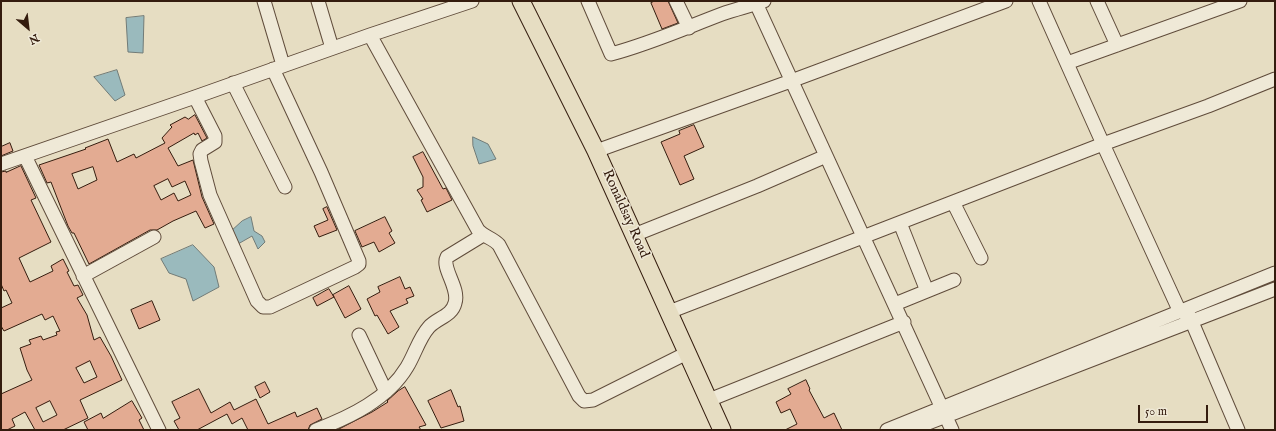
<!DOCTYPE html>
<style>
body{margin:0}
#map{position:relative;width:1276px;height:431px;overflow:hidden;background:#e6ddc2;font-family:"IM FELL English",serif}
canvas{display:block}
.frame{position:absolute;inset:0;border:2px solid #341c0e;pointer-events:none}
.north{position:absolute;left:8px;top:8px;width:40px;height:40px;-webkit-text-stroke:3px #efe9d7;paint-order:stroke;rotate:152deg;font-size:11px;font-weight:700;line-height:16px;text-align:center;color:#341c0e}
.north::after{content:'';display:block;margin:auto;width:14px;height:18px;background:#341c0e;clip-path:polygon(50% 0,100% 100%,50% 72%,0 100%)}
.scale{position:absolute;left:1138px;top:405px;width:70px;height:18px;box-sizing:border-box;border:2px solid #341c0e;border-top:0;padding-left:5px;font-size:12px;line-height:14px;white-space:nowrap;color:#341c0e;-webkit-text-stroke:3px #efe9d7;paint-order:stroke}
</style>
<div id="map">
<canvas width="1276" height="431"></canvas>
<div class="frame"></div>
<div class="north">N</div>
<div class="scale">50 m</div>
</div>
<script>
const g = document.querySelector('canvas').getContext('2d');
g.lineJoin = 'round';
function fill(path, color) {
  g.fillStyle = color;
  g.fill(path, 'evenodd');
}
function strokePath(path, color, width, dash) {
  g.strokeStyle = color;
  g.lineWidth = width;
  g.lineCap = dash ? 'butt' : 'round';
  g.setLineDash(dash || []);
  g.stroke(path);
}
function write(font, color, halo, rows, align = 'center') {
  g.font = font + ' "IM FELL English",serif';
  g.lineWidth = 3;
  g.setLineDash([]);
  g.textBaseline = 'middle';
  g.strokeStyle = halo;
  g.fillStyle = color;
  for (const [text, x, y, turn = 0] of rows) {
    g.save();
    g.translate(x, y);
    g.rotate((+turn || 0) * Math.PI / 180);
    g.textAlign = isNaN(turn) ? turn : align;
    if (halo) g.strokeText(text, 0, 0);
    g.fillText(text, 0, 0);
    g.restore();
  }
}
const water = new Path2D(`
 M144 16 143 53 128 52 126 18Z
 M117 70 125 95 115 101 94 77Z
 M473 137 488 144 496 159 479 164 473 146Z
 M251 217 254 231 262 236 265 242 258 249 252 236 238 244 230 232 242 221Z
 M193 245 214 267 219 287 193 301 186 279 169 273 161 259Z`);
fill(water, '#9ababd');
strokePath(water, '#717b77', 1);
const building = new Path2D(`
 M655 1H668L678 23 662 29 651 3Z
 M195 115 207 138 202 141 198 133 195 135 194 133 168 148 178 166 193 160 202 197 214 224 205 228 196 211 173 221 157 230H150L89 264 74 233H72L68 226 51 182 47 183 39 165 86 149 85 148 108 139 117 162 134 154 136 158 165 143 162 138 172 127 170 125 185 117 188 119ZM93 167 97 180 78 189 72 174ZM168 179 172 187 185 181 191 195 178 201 174 193 161 200 154 186Z
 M694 125 704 147 684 156 694 179 680 185 661 142 680 134 679 131Z
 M10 143 13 151 1 156V147Z
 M423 152 443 189 446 188 452 200 427 212 421 200 423 199 417 190 423 187V177L413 157Z
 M21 166 36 198 31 200 51 242 19 258 30 282 53 271 51 266 63 259 69 271 67 272 74 286 78 285 83 295 77 298 87 315 94 340 100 337 111 356 122 380 80 400 88 418 63 430H35L25 412 12 419 15 426 7 430H1V394L32 380 27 370 20 348 31 344 29 340 41 336 43 340 57 335 56 332 60 331 53 316 45 320 42 314 4 331 1 326V308L12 303 6 290 4 291 1 284V172L6 171V172ZM90 361 97 377 84 383 76 368ZM50 401 57 415 43 422 36 408Z
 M327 207 337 230 319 237 314 226 328 220 323 209Z
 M385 217 392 231 389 233 395 243 379 252 374 242 362 247 355 231Z
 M400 277 405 289 410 287 414 296 406 299 408 303 390 311 399 327 388 334 377 315 375 316 367 299 380 292 378 287Z
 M349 286 361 309 345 318 333 295Z
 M329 289 334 297 317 306 313 298Z
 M152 301 160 320 139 329 131 310Z
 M806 380 810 389 809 390 824 418 834 413 842 430H785L797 424 790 409 781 413 776 402 791 394 788 389Z
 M265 382 270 392 260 398 255 387Z
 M405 387 426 425 419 427 421 430H337L372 412 388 402 387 401 398 391Z
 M199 389 211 413 230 402 234 410 256 399 268 424 295 412 297 417 317 408 322 419 310 425 308 430H248L242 418 232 424 227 414 197 430H179L174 421 180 418 172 402Z
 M451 390 458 407 460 406 464 421 441 428 428 401Z
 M132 401 142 418 139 420 144 430H88L84 422 101 413 103 418Z`);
fill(building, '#e3ab92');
strokePath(building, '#341c0e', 1);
const minor = new Path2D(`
 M264 1 283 65
 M318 1 332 48
 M588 1 611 54C649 44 685 28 722 14 736 9 750 6 764 1
 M676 1 689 28
 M755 1 952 430
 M1039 1 1103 144 1180 312
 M1097 1 1117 45
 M370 35 478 230C484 237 493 238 499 245L579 396 584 401 593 400 687 353
 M1067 63 1240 1
 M233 83 285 187
 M195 97 215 136V142L202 150 200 154 201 161 210 195 257 301 263 307H270L355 267 359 264V261L321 172 273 69
 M596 151 791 81 1006 1
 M25 156 159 430
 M1 164 195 97 370 35 472 1
 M953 202 981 258
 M900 223 927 291
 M634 235 757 186 826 156
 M83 276 154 237
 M895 304 954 280
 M669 312 1103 144 1208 106 1275 79
 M1189 315 1238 430
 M359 335 386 392
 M709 400 904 322
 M316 430C350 417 388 399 407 367 415 354 419 338 429 327 437 318 452 316 455 303 460 288 441 268 447 257L483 235
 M887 430 1275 273
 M910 430 1275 289`);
const major = new Path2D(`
 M521 1 596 151 722 430`);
strokePath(minor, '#604c3b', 15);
strokePath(major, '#341c0e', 19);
strokePath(minor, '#efe9d7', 13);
strokePath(major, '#e6ddc2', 17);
write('14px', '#341c0e', '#efe9d7', [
 ["Ronaldsay Road",625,214,66]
]);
</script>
